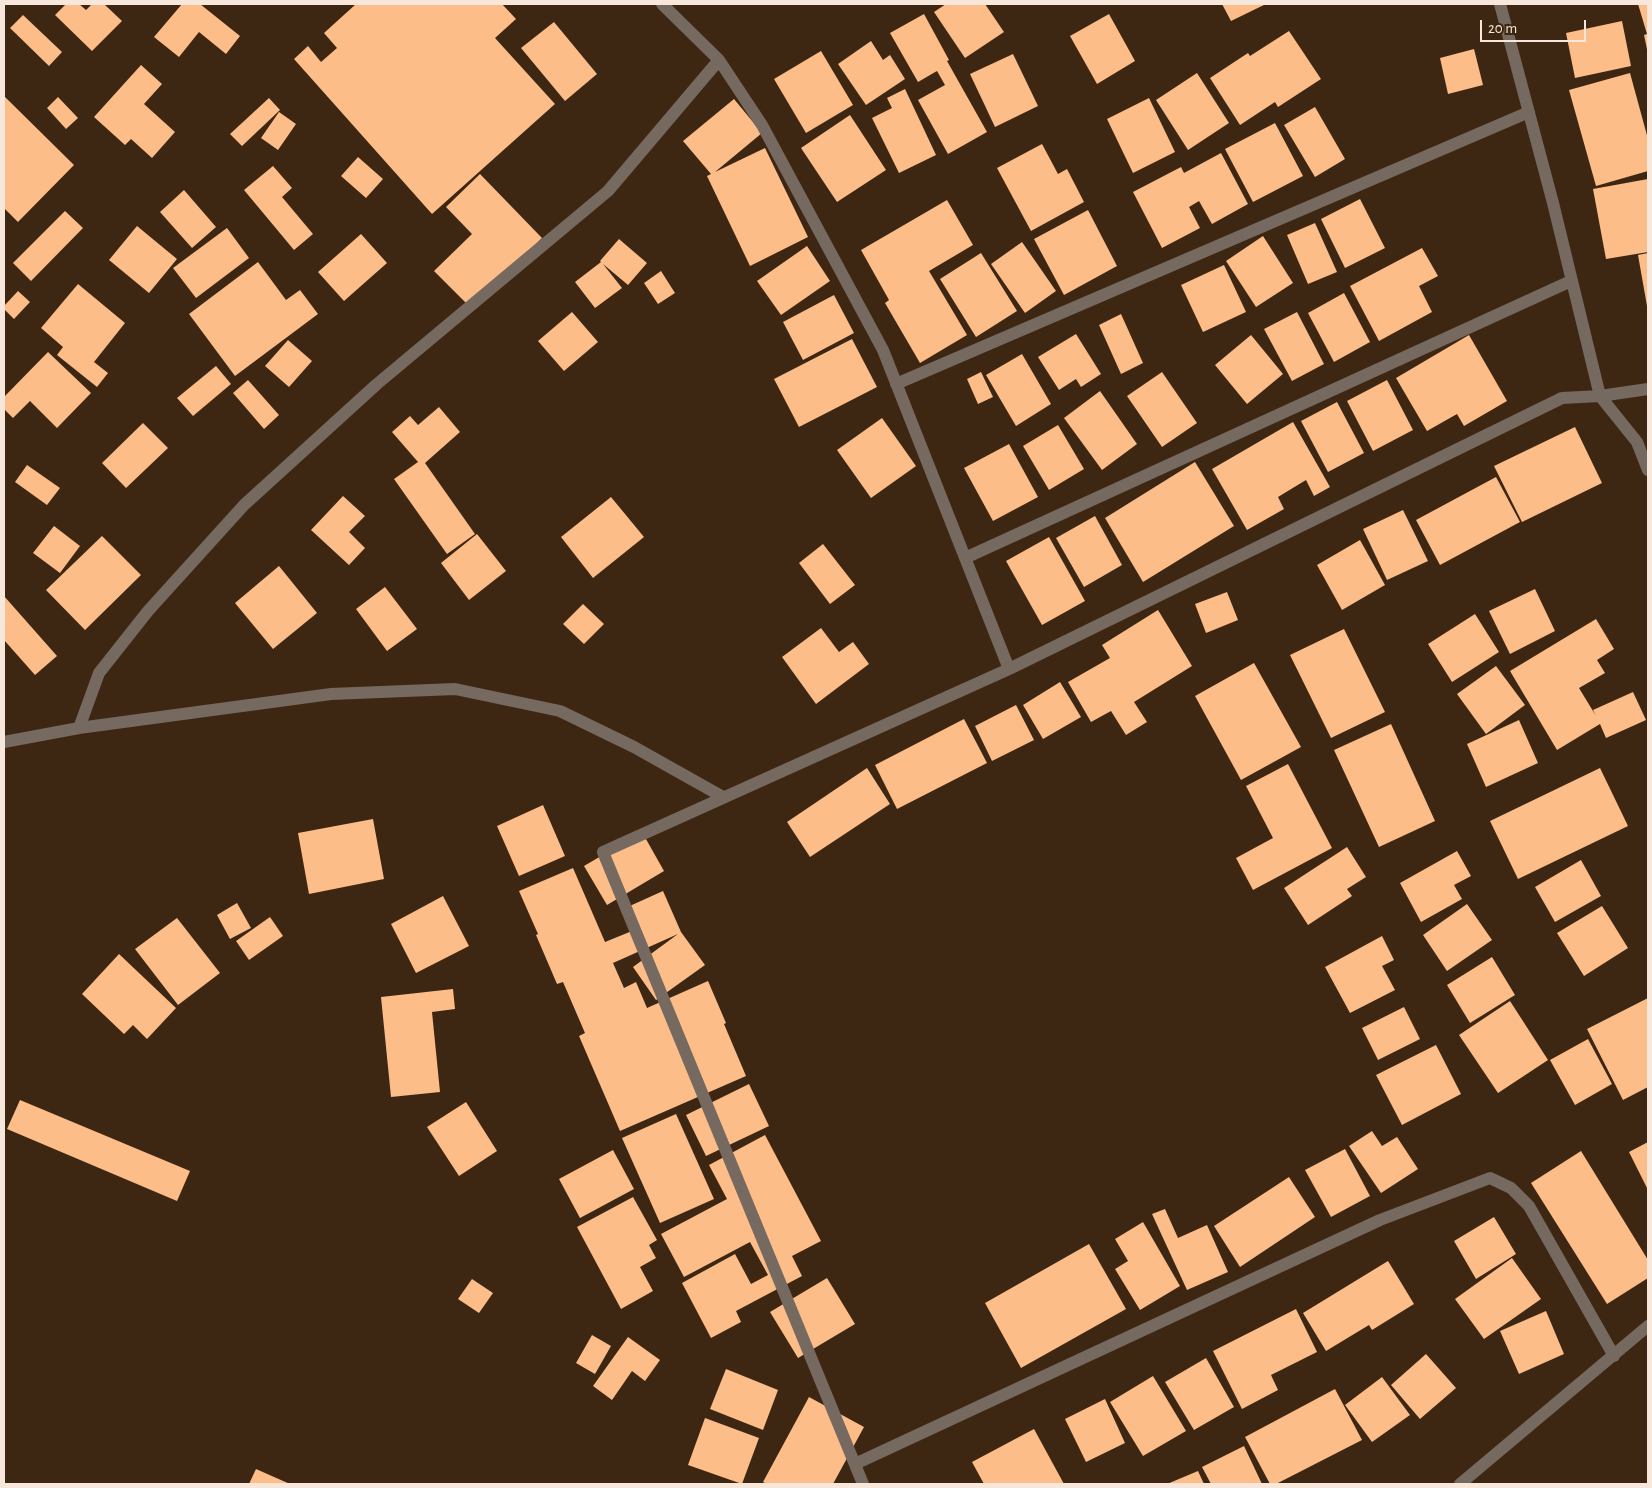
<!DOCTYPE html>
<style>
body{margin:0}
#map{position:relative;width:1652px;height:1488px;overflow:hidden;background:#3e2712;font-family:"Alegreya Sans",sans-serif}
canvas{display:block}
.frame{position:absolute;inset:0;border:5px solid #f7e8db;pointer-events:none}
.scale{position:absolute;left:1480px;top:20px;width:106px;height:22px;box-sizing:border-box;border:2px solid #f7e8db;border-top:0;padding-left:6px;font-size:15px;line-height:18px;white-space:nowrap;color:#f7e8db;-webkit-text-stroke:4px #3e2712;paint-order:stroke}
</style>
<div id="map">
<canvas width="1652" height="1488"></canvas>
<div class="frame"></div>
<div class="scale">20 m</div>
</div>
<script>
const g = document.querySelector('canvas').getContext('2d');
g.lineJoin = 'round';
function fill(path, color) {
  g.fillStyle = color;
  g.fill(path, 'evenodd');
}
function strokePath(path, color, width, dash) {
  g.strokeStyle = color;
  g.lineWidth = width;
  g.lineCap = dash ? 'butt' : 'round';
  g.setLineDash(dash || []);
  g.stroke(path);
}
fill(new Path2D(`
 M66 4H79L86 10 92 4H104L122 21 92 51 55 15Z
 M182 4H200L240 36 226 54 199 32 179 57 154 37Z
 M356 4H502L516 19 495 38 555 104 432 214 294 59 308 46 321 62 337 48 324 33Z
 M946 4H985L1004 32 965 58 934 12Z
 M1222 4H1266L1231 21Z
 M1638 4H1648V54L1644 35 1647 34Z
 M924 14 949 60 947 61 987 132 948 154 918 100 945 85 937 71 918 82 890 33Z
 M1109 14 1135 61 1097 84 1070 36Z
 M23 15 62 52 49 66 10 28Z
 M1622 21 1631 66 1575 78 1566 33Z
 M554 22 597 74 565 101 521 48Z
 M1289 31 1321 79 1278 107 1275 102 1240 125 1210 78 1248 53 1250 56Z
 M871 41 883 60 890 55 905 79 866 105 838 64Z
 M1474 49 1483 85 1448 94 1440 58Z
 M821 51 853 105 806 133 774 79Z
 M1013 54 1038 106 995 127 970 74Z
 M141 65 162 84 144 104 175 132 152 158 131 139 125 145 94 117Z
 M1197 73 1229 123 1188 150 1156 100Z
 M1630 73 1648 139V171L1596 186 1569 90Z
 M905 89 936 155 899 173 872 118 892 108 887 98Z
 M4 96 74 165 18 222 4 208Z
 M58 97 78 118 66 129 47 108Z
 M269 98 280 110 242 146 230 134Z
 M1149 98 1175 152 1133 173 1107 119Z
 M734 99 762 133 715 172 765 148 808 237 750 266 707 176 711 174 683 141Z
 M1315 107 1345 159 1315 177 1284 125Z
 M279 112 296 124 278 150 261 138Z
 M850 115 886 170 837 202 801 148Z
 M1275 123 1303 176 1253 202 1225 149Z
 M1042 144 1058 174 1067 169 1084 202 1031 231 997 168Z
 M1221 153 1248 204 1212 224 1199 201 1189 207 1200 228 1162 248 1133 192 1181 167 1184 173Z
 M358 157 383 179 366 198 341 176Z
 M273 166 292 188 282 197 313 234 294 250 244 190Z
 M480 174 542 238 471 308 434 271 472 234 446 207Z
 M1648 179V252L1606 259 1593 189Z
 M184 190 216 227 192 248 160 212Z
 M1360 199 1385 248 1345 268 1321 219Z
 M947 200 973 245 929 271 967 335 920 363 885 303 889 300 861 250Z
 M1088 210 1117 266 1064 295 1034 239Z
 M65 211 83 228 31 281 13 263Z
 M1315 223 1337 272 1308 284 1287 235Z
 M137 226 177 259 149 293 109 260Z
 M227 228 249 258 196 298 173 268Z
 M361 234 387 263 344 301 318 272Z
 M1263 236 1293 283 1256 307 1226 261Z
 M619 239 647 263 628 285 603 264 622 288 595 308 575 282 601 262 600 261Z
 M1022 242 1056 291 1025 313 991 264Z
 M807 246 830 281 781 315 757 281Z
 M1422 248 1438 276 1419 286 1432 312 1379 341 1350 286Z
 M981 253 1017 311 976 337 940 279Z
 M1648 253V306H1647L1638 255Z
 M258 262 286 300 300 290 318 314 235 376 189 314Z
 M1224 265 1246 312 1203 332 1181 285Z
 M661 271 675 293 658 304 644 283Z
 M78 284 125 323 94 362 108 373 97 387 57 355 63 347 41 328Z
 M18 291 30 302 14 319 4 309V306Z
 M1344 293 1370 342 1334 362 1308 313Z
 M834 295 854 333 803 360 783 322Z
 M572 312 598 342 564 371 538 341Z
 M1297 312 1324 364 1292 381 1264 329Z
 M1121 314 1143 363 1121 374 1099 325Z
 M1076 334 1101 374 1081 387 1076 379 1059 390 1038 357Z
 M1251 335 1283 374 1247 404 1215 365Z
 M1469 335 1507 401 1464 426 1457 414 1427 431 1396 378Z
 M852 339 877 387 799 427 774 379Z
 M288 340 312 361 289 387 265 366Z
 M48 352 91 393 57 428 30 401 13 418 4 409V397Z
 M1022 354 1051 404 1016 426 986 375Z
 M216 366 231 384 193 416 177 398Z
 M981 372 993 397 978 404 967 379Z
 M1162 372 1197 423 1162 447 1127 396Z
 M248 380 279 415 264 429 233 393Z
 M1387 380 1413 430 1373 451 1347 401Z
 M1100 391 1137 444 1102 470 1064 418Z
 M1337 402 1364 453 1328 472 1301 421Z
 M439 407 460 432 425 463 475 534 447 554 394 479 418 462 392 432 410 416 418 425Z
 M882 418 916 466 871 498 837 450Z
 M1293 422 1330 487 1314 496 1306 480 1278 497 1284 509 1247 530 1212 469Z
 M143 423 168 448 126 488 102 463Z
 M1058 425 1084 469 1049 490 1023 446Z
 M1575 427 1602 483 1522 522 1494 466Z
 M1009 444 1038 497 993 521 964 468Z
 M1195 462 1234 526 1143 582 1105 518Z
 M27 465 60 488 47 505 15 482Z
 M1496 477 1520 522 1440 565 1416 520Z
 M343 496 365 516 349 532 365 548 349 565 311 530Z
 M611 497 644 537 593 578 561 537Z
 M1403 510 1428 561 1387 580 1363 529Z
 M1095 516 1122 565 1084 587 1056 538Z
 M54 526 80 546 60 573 33 553Z
 M477 534 506 571 469 600 441 563Z
 M102 536 141 575 85 630 46 590Z
 M1049 537 1085 601 1042 625 1006 561Z
 M1360 540 1385 585 1342 610 1317 565Z
 M823 544 855 585 830 604 799 563Z
 M279 566 317 613 273 649 235 603Z
 M385 587 417 629 387 651 356 609Z
 M1535 589 1555 631 1510 654 1489 611Z
 M1227 592 1238 620 1206 633 1195 604Z
 M4 596 57 656 35 675 4 640Z
 M583 604 604 624 584 644 563 624Z
 M1158 610 1192 666 1134 702 1147 722 1126 735 1111 711 1091 722 1068 682 1110 658 1102 645Z
 M1475 614 1499 652 1452 682 1428 644Z
 M1596 619 1614 649 1597 660 1605 673 1579 688 1596 716 1593 710 1633 692 1646 720 1606 738 1600 724 1557 750 1510 671Z
 M821 628 839 652 853 642 869 664 816 704 782 657Z
 M1344 629 1385 712 1331 738 1290 655Z
 M1254 663 1301 747 1241 780 1195 696Z
 M1496 666 1525 705 1486 734 1457 694Z
 M1060 682 1081 717 1043 739 1023 705Z
 M1016 705 1034 740 992 761 975 726Z
 M964 719 987 763 897 809 875 765Z
 M1519 720 1538 763 1486 787 1467 744Z
 M1391 724 1435 821 1379 847 1334 750Z
 M1288 764 1332 848 1253 890 1236 858 1273 838 1246 786Z
 M867 768 890 804 810 857 787 822Z
 M1600 768 1628 826 1518 879 1490 821Z
 M543 805 565 856 519 876 497 826Z
 M373 819 384 879 309 894 298 833Z
 M642 832 664 871 607 905 584 866Z
 M1347 847 1366 877 1347 889 1352 896 1308 925 1284 888Z
 M1457 851 1471 876 1454 885 1462 899 1421 922 1400 883Z
 M1581 860 1601 896 1555 922 1535 887Z
 M573 868 605 942 632 931 623 909 663 891 681 932 705 965 656 1000 633 967 678 934 613 963 624 988 636 982 647 1008 708 981 726 1023 724 1024 746 1076 620 1131 579 1036 585 1033 563 982 557 984 536 935 538 934 519 891Z
 M443 896 469 946 416 973 391 924Z
 M237 903 251 928 230 939 217 915Z
 M1467 904 1492 940 1447 971 1423 935Z
 M1602 906 1628 948 1584 976 1557 933Z
 M270 917 283 936 249 960 236 941Z
 M177 918 220 973 178 1005 135 949Z
 M1382 936 1394 960 1382 966 1395 990 1350 1013 1325 967Z
 M119 954 176 1008 147 1039 133 1025 124 1034 82 994Z
 M1492 957 1515 995 1470 1023 1447 985Z
 M453 989 455 1009 432 1012 440 1092 391 1097 381 997Z
 M1648 998V1087L1623 1100 1587 1029Z
 M1510 1001 1548 1060 1498 1093 1459 1035Z
 M1404 1007 1420 1039 1378 1060 1362 1028Z
 M1588 1039 1612 1084 1575 1105 1550 1060Z
 M1436 1045 1461 1094 1402 1125 1376 1075Z
 M749 1084 769 1126 706 1156 686 1115Z
 M20 1100 190 1171 177 1201 7 1129Z
 M466 1102 497 1151 459 1176 427 1127Z
 M676 1114 714 1199 660 1223 622 1138Z
 M1372 1131 1382 1146 1397 1137 1418 1169 1381 1193 1349 1146Z
 M765 1135 821 1241 792 1256 802 1276 736 1311 741 1322 711 1338 682 1283 735 1254 751 1284 768 1275 750 1242 684 1277 661 1234 727 1199 709 1165Z
 M1648 1142V1190L1629 1152Z
 M1345 1149 1370 1196 1331 1217 1305 1170Z
 M613 1150 634 1189 580 1218 559 1179Z
 M1581 1151 1648 1260V1278L1607 1304 1531 1183Z
 M1289 1177 1315 1217 1240 1267 1214 1226Z
 M633 1197 657 1240 649 1245 656 1258 640 1267 653 1291 621 1309 577 1227Z
 M1165 1209 1178 1238 1207 1225 1228 1272 1187 1290 1152 1214Z
 M1494 1217 1516 1254 1476 1279 1454 1241Z
 M1143 1222 1180 1286 1140 1310 1115 1269 1128 1261 1115 1239Z
 M1089 1244 1126 1309 1021 1368 985 1303Z
 M1512 1258 1541 1299 1484 1339 1455 1299Z
 M1388 1261 1414 1304 1372 1330 1369 1325 1326 1351 1303 1313Z
 M827 1278 855 1324 798 1358 770 1312Z
 M472 1279 493 1293 479 1313 458 1299Z
 M1296 1309 1317 1352 1271 1375 1278 1390 1242 1409 1213 1351Z
 M1546 1311 1564 1354 1519 1374 1500 1331Z
 M592 1335 611 1346 595 1374 576 1363Z
 M628 1337 660 1360 645 1381 632 1371 612 1400 593 1386Z
 M1426 1354 1456 1388 1420 1419 1391 1385Z
 M1206 1358 1234 1407 1194 1430 1165 1382Z
 M726 1369 778 1390 763 1430 710 1409Z
 M1153 1376 1186 1431 1143 1456 1110 1402Z
 M1382 1377 1410 1415 1372 1442 1345 1405Z
 M1335 1389 1362 1440 1276 1484H1270L1245 1437Z
 M809 1397 864 1427 833 1484H767L763 1482Z
 M1105 1399 1125 1443 1086 1462 1065 1419Z
 M705 1418 759 1438 742 1484 688 1465Z
 M1034 1429 1064 1484H984L972 1462Z
 M1244 1446 1262 1484H1211L1202 1467Z
 M256 1469 290 1484H249Z
 M1198 1471 1204 1484H1167Z`), '#fcbd89');
strokePath(new Path2D(`
 M662 4 719 60 762 125 883 350 1009 669
 M1500 4 1553 203 1600 396 1648 389
 M896 384 1529 112
 M965 558 1571 281
 M79 728 99 673 148 611 244 505 377 384 608 191 719 60
 M4 742 79 728 331 694 455 689 560 711 634 747 723 797
 M855 1464 1380 1220 1490 1178 1511 1188 1529 1206 1614 1356
 M863 1484 603 852 1009 669 1562 398 1600 396 1637 442 1648 470
 M1460 1484 1648 1326`), '#766960', 12);
</script>
